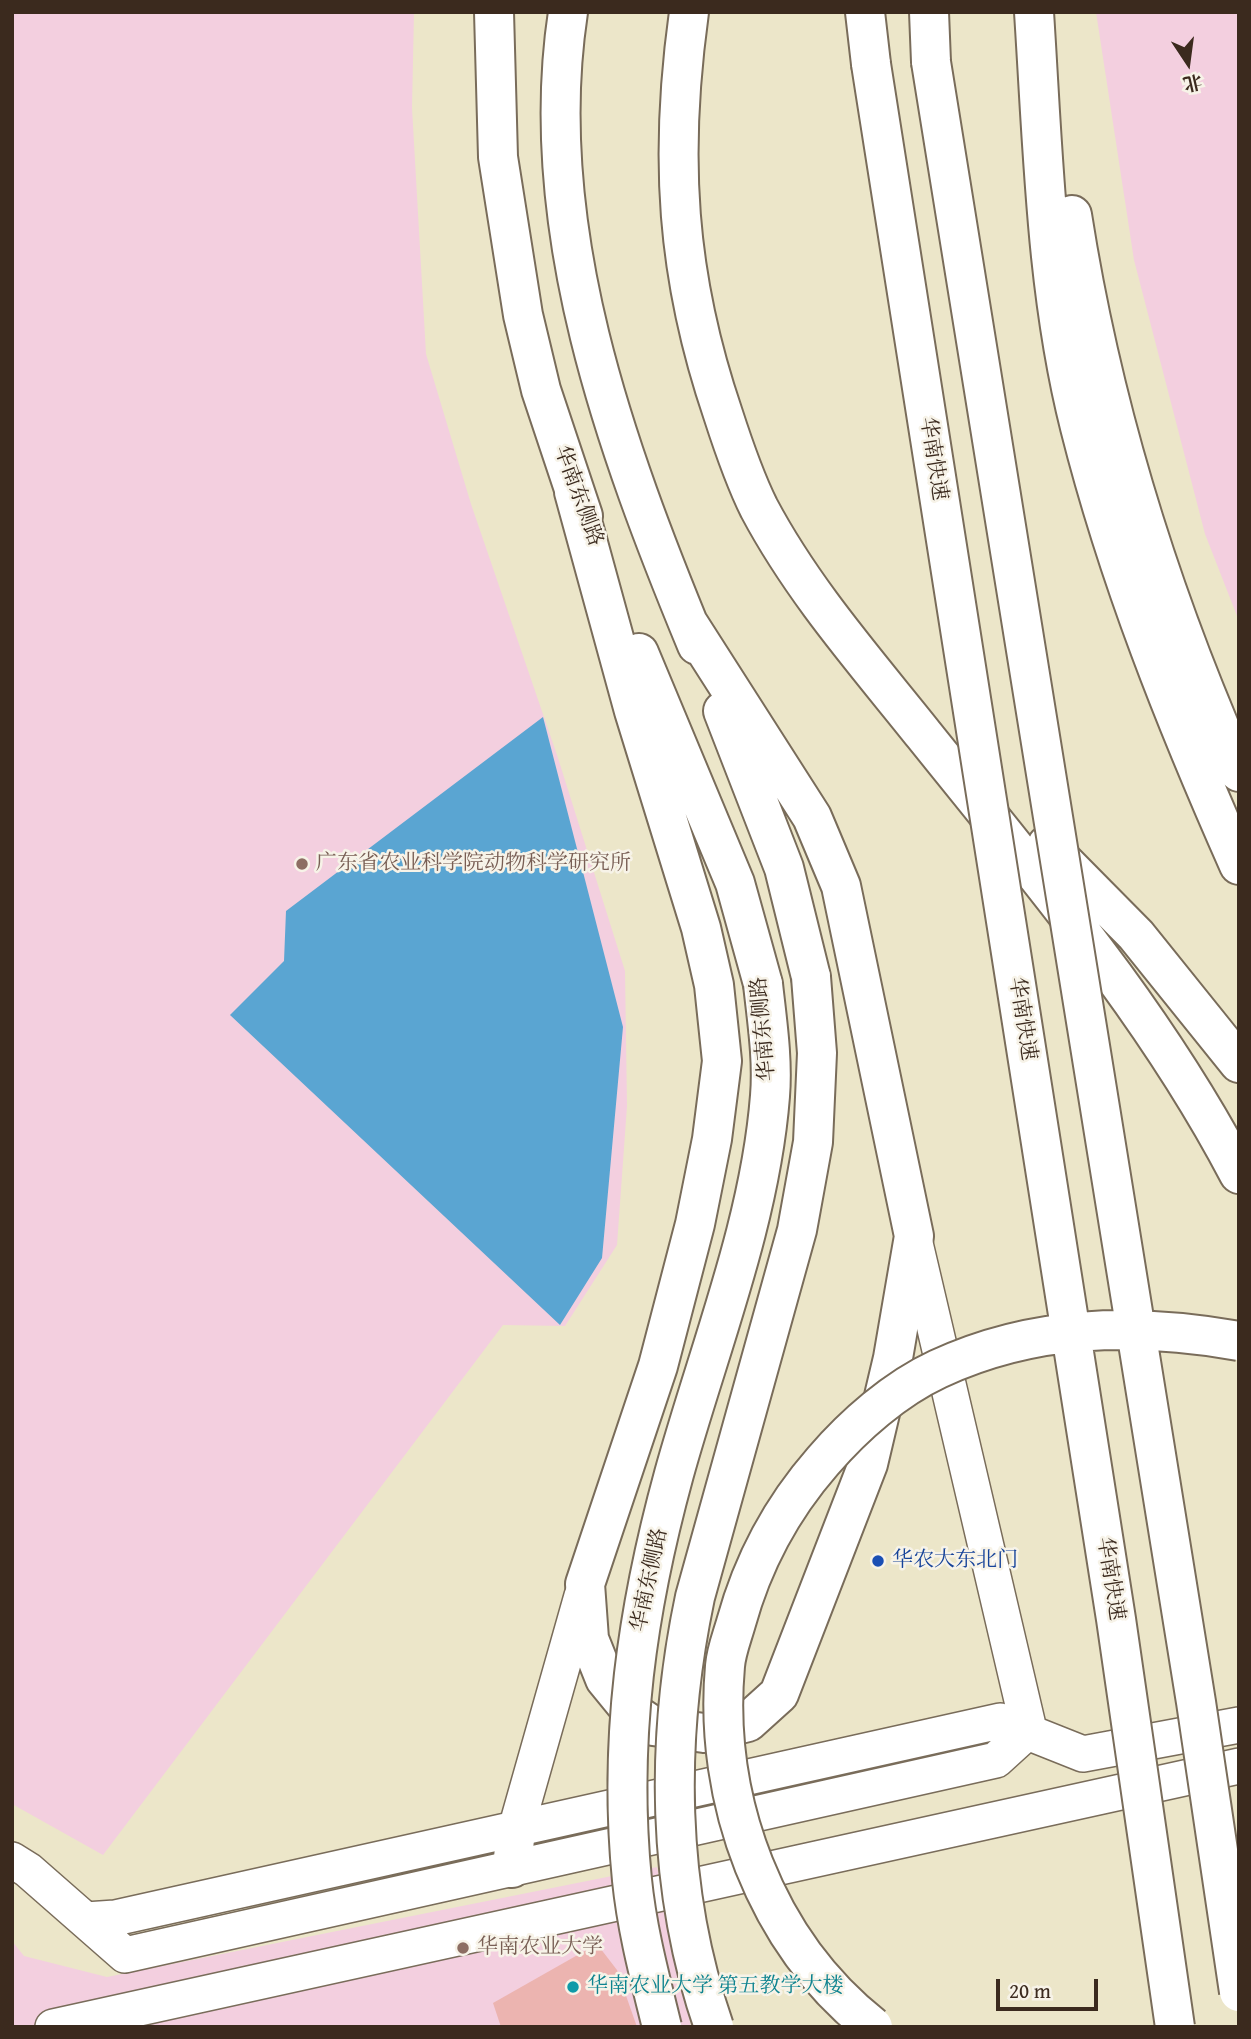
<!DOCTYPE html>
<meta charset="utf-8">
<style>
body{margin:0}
#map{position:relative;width:1251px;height:2039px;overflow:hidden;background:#ece6c9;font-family:"Gentium Book Plus","Noto Serif SC",serif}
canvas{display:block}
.frame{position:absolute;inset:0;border:14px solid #3b2a1e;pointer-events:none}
.north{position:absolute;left:1153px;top:28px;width:70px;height:70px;-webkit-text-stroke:5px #f7f3e8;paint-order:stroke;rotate:167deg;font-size:19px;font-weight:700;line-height:28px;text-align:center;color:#3b2a1e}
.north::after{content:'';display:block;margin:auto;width:24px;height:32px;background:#3b2a1e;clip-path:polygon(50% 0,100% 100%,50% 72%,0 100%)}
.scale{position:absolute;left:996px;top:1979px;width:102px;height:32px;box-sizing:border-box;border:4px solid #3b2a1e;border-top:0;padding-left:9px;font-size:21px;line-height:24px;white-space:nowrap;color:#3b2a1e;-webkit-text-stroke:5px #f7f3e8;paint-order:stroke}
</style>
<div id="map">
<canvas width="1251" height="2039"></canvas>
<div class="frame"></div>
<div class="north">北</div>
<div class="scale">20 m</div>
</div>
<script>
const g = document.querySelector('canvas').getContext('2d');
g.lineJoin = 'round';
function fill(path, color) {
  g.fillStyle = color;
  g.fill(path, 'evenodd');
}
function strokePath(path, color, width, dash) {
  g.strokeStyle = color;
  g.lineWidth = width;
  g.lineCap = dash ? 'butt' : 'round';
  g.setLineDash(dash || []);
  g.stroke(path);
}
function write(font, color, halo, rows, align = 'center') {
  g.font = font + ' "Gentium Book Plus","Noto Serif SC",serif';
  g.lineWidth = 5;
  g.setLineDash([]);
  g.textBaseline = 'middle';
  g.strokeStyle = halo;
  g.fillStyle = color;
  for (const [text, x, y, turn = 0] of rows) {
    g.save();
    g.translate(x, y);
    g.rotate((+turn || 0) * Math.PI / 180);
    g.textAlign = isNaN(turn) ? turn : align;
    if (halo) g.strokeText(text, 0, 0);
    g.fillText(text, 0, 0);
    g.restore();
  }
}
fill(new Path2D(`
 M12 12H414L412 108 426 354 471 504 558 758 625 971 627 1106 617 1245 565 1326 503 1325 103 1855 12 1804Z
 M1096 12H1239V621L1205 534 1134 260Z
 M657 1867 691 2027H12V1941L24 1956 107 1977Z`), '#f3cfdf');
fill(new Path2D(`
 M543 717 623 1027 602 1258 560 1325 230 1015 284 961 286 911Z`), '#5aa5d2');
fill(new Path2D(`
 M597 1944 617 1970 637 2027H501L493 2003Z`), '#ecb4b0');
const minor = new Path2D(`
 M914 1239 1029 1730
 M516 1829 582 1596
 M12 1860 28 1870 125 1955 996 1760 1029 1730
 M86 1920 115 1918 1000 1721 1083 1754 1239 1725
 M53 2027 1239 1766`);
const tertiary = new Path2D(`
 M494 12 498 157 523 315 541 390 583 516
 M568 12C535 228 616 449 697 645
 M574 492 634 711 701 928 714 985 722 1061 712 1139 695 1224 658 1366 585 1584 589 1639 605 1679 632 1712 653 1726 704 1733 748 1722 779 1694 868 1464 893 1358 914 1236 841 886 812 817 688 623
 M639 653 735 883 763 984
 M723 711 784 868 811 977
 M512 1868 516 1829`);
const motorway = new Path2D(`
 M689 12C669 156 676 276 723 414 733 445 744 478 759 508 803 591 865 661 924 735 1037 876 1155 1013 1239 1174
 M865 12 871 64
 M929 12 931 62
 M1034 12C1043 150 1046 293 1080 427 1118 578 1176 723 1239 865
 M1072 215C1102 406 1161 596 1239 772
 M1047 845 1136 935 1239 1063`);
strokePath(minor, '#796c5a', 38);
strokePath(tertiary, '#796c5a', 42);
strokePath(motorway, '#796c5a', 42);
strokePath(minor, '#fff', 35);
strokePath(tertiary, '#fff', 38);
strokePath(motorway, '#fff', 38);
const tertiaryBridge = new Path2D(`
 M662 2027C650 1978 637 1930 632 1880 618 1740 637 1609 674 1474 708 1351 760 1224 770 1096 773 1059 767 1021 763 984
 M714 2027C666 1889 665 1739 695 1597L797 1230 813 1142 817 1053 811 977`);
const motorwayBridge = new Path2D(`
 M931 62 1196 1702 1239 1992
 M871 64 1116 1619 1175 2027
 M873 2027C765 1942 713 1800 725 1666 726 1652 732 1637 736 1623 753 1561 781 1509 823 1461 854 1425 895 1389 938 1369 1035 1324 1135 1323 1239 1341`);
strokePath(tertiaryBridge, '#796c5a', 42, []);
strokePath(motorwayBridge, '#796c5a', 42, []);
strokePath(tertiaryBridge, '#fff', 38);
strokePath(motorwayBridge, '#fff', 38);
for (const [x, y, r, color] of [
 [302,864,7,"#8d6e63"],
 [878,1561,7,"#1a4fb4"],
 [463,1948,7,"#8d6e63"],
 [573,1987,7,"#0f9aa8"]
]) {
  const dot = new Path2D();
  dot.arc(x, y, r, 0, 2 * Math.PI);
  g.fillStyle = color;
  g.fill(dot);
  strokePath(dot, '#f7f3e8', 2.5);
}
write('21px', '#3b2a1e', '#f7f3e8', [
 ["华南快速",933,459,81],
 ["华南东侧路",578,496,70],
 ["华南快速",1022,1019,81],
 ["华南东侧路",764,1029,-95],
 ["华南快速",1110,1579,81],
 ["华南东侧路",650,1580,-78]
]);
write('21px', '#785e54', '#f7f3e8', [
 ["广东省农业科学院动物科学研究所",316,864],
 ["华南农业大学",477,1948]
], 'left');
write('21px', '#164399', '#f7f3e8', [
 ["华农大东北门",892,1561]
], 'left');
write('21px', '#0d838f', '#f7f3e8', [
 ["华南农业大学 第五教学大楼",587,1987]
], 'left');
</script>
